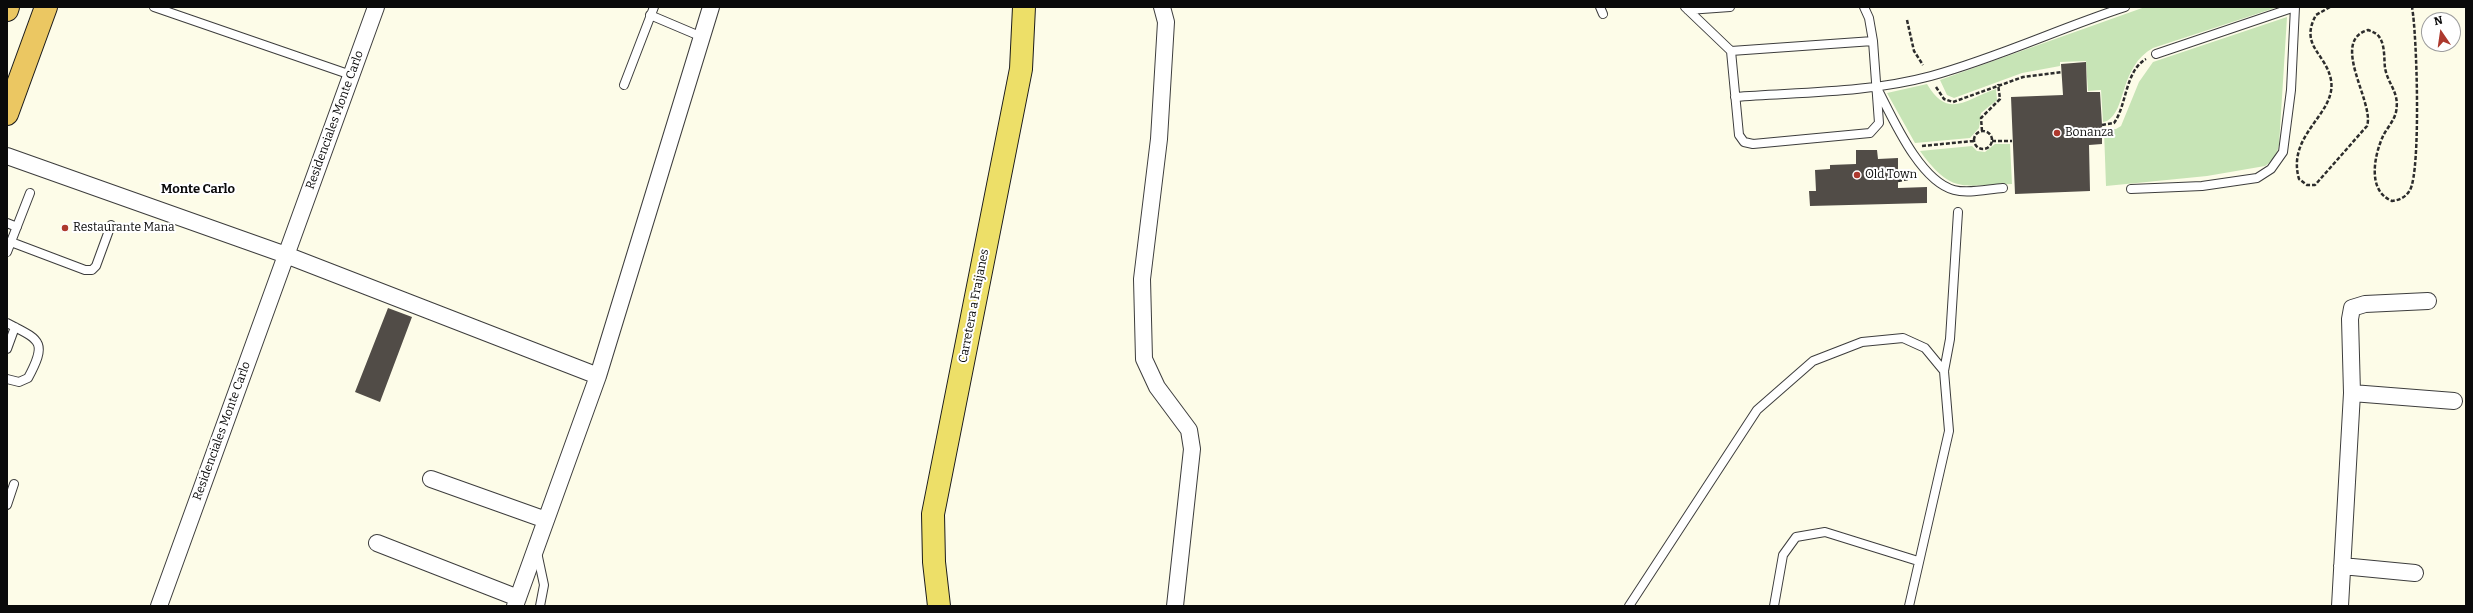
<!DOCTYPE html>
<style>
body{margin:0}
#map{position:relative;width:2473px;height:613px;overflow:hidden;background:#fdfce8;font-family:Bitter,serif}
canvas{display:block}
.frame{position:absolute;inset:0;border:8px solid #0a0a0a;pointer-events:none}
.north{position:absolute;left:2421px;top:12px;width:40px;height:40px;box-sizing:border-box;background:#fff;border:1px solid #9d9d9d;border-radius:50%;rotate:347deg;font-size:11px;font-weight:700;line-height:16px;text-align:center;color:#0a0a0a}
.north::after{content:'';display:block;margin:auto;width:14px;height:18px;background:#ad392e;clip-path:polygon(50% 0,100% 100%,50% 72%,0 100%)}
</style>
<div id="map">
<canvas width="2473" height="613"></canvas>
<div class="frame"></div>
<div class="north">N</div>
</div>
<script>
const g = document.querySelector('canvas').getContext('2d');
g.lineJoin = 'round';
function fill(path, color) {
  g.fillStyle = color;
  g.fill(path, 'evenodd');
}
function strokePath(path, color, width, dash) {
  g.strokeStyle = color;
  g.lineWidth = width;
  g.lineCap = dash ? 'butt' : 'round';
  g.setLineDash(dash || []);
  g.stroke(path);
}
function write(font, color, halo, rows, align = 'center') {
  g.font = font + ' Bitter,serif';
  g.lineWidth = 4;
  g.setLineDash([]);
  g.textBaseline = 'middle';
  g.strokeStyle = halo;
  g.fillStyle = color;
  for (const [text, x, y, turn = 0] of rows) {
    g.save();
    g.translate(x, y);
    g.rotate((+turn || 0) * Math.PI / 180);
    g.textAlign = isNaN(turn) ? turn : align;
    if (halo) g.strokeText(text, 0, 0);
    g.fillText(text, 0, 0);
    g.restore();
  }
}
fill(new Path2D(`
 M2145 7H2278L2153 48C2119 67 2127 110 2107 121L2103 122 2101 90 2088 91 2086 61 2060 62V66L2022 73 1954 98 1947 95 1940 80Z
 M2287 17 2279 145C2277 155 2273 161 2265 166L2207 176 2106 186 2104 130 2116 129 2121 126 2139 82 2153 62Z
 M1927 84C1948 120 1966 99 1996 89L1997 100 1981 113 1979 128 1970 138 1915 143 1887 93Z
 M1995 144H2010L2012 184C1962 185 1952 195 1920 151L1972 146 1977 151 1985 152Z`), '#c7e4b6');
fill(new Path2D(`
 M2086 62 2087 92H2100L2102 125V144L2089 145 2090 191 2015 194 2011 97 2063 95 2061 64Z
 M1856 150H1877L1878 159 1898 158V188L1927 187V203L1810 206 1809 191H1816L1815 170 1830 169V165L1856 164Z
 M388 308 412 317 380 402 355 392Z`), '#514c47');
const service = new Path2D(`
 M154 7 351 75
 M1600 7 1603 14
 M1685 7 1731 51 1739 135 1744 142 1753 144 1870 133 1879 123 1873 41 1731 51
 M1864 7 1869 18 1873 41
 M1688 10 1730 7
 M650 15 702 37
 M2156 54 2295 7
 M624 85 654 7
 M1878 90C1893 119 1920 181 1954 190 1968 194 1988 189 2003 188
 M1735 97C1801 92 1868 93 1931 76 1997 58 2060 28 2125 7
 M2131 189 2202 186 2257 178 2271 169 2283 152 2291 90 2295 7
 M7 223 17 227
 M11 242 85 270H92L96 266 111 225
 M7 252 30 193
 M7 323C40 340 48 341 28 378L19 382 7 379
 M7 349 15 327
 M7 505 14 484
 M537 552 544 585 540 606
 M1629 606 1757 410 1813 361 1862 342 1903 338 1925 348 1944 371
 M1774 606 1783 555 1796 537 1825 532 1918 561
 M1909 606 1949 431 1944 371 1950 339 1958 212`);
const minor = new Path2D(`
 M1162 7 1166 22 1159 139 1142 279 1144 359 1157 387 1189 430 1192 449 1175 606
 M7 156 286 255 598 376
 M2352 393 2454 401
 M431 479 546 520
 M377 543 518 598
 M2342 566 2415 573
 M159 606 376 7
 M515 606 598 376 711 7
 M2340 606 2352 393 2350 319 2352 308 2365 304 2428 301`);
const primary = new Path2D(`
 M939 606 934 562 933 514 1021 69 1024 7`);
const trunk = new Path2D(`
 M7 10 8 7
 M7 114 46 7`);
strokePath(service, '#3d3d3d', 10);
strokePath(minor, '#3d3d3d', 18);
strokePath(primary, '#1b1b1b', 24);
strokePath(trunk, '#1b1b1b', 24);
strokePath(new Path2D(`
 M2330 7 2316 15C2299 46 2326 53 2331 80 2337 114 2286 134 2299 179L2307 185H2315L2367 126C2375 103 2329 41 2368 30 2373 32 2377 33 2380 38 2385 46 2384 59 2385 68 2388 85 2400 92 2396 112 2394 121 2387 128 2383 136 2374 156 2367 191 2392 201 2400 200 2406 197 2410 190 2421 170 2417 34 2412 7
 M1907 20 1914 51 1923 65
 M1936 87 1944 99 1953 102 2023 77 2062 72
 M2102 125 2114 123C2127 105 2125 71 2146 59
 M1974 140a9 9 0 1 1 18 0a9 9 0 1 1-18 0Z
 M1982 131 1981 118 2000 99 1998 84
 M1992 141H2012
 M1922 146 1973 141
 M1898 181 1917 177`), '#2c2c2c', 2.5, [4, 2]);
strokePath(service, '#fff', 8);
strokePath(minor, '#fff', 16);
strokePath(primary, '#eddf68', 22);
strokePath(trunk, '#ebc762', 22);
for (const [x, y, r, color] of [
 [2057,133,4,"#ad392e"],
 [1857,175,4,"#ad392e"],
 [65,228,4,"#ad392e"]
]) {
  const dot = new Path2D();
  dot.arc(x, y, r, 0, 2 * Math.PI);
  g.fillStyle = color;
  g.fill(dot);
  strokePath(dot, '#fff', 1.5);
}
write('12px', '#0a0a0a', '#fff', [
 ["Residenciales Monte Carlo",335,120,-70],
 ["Carretera a Fraijanes",974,306,-79],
 ["Residenciales Monte Carlo",222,431,-70]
]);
write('12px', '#0a0a0a', '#fff', [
 ["Bonanza",2065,133],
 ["Old Town",1865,175],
 ["Restaurante Mana",73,228]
], 'left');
write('bold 13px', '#0a0a0a', '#fff', [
 ["Monte Carlo",198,189]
]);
</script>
